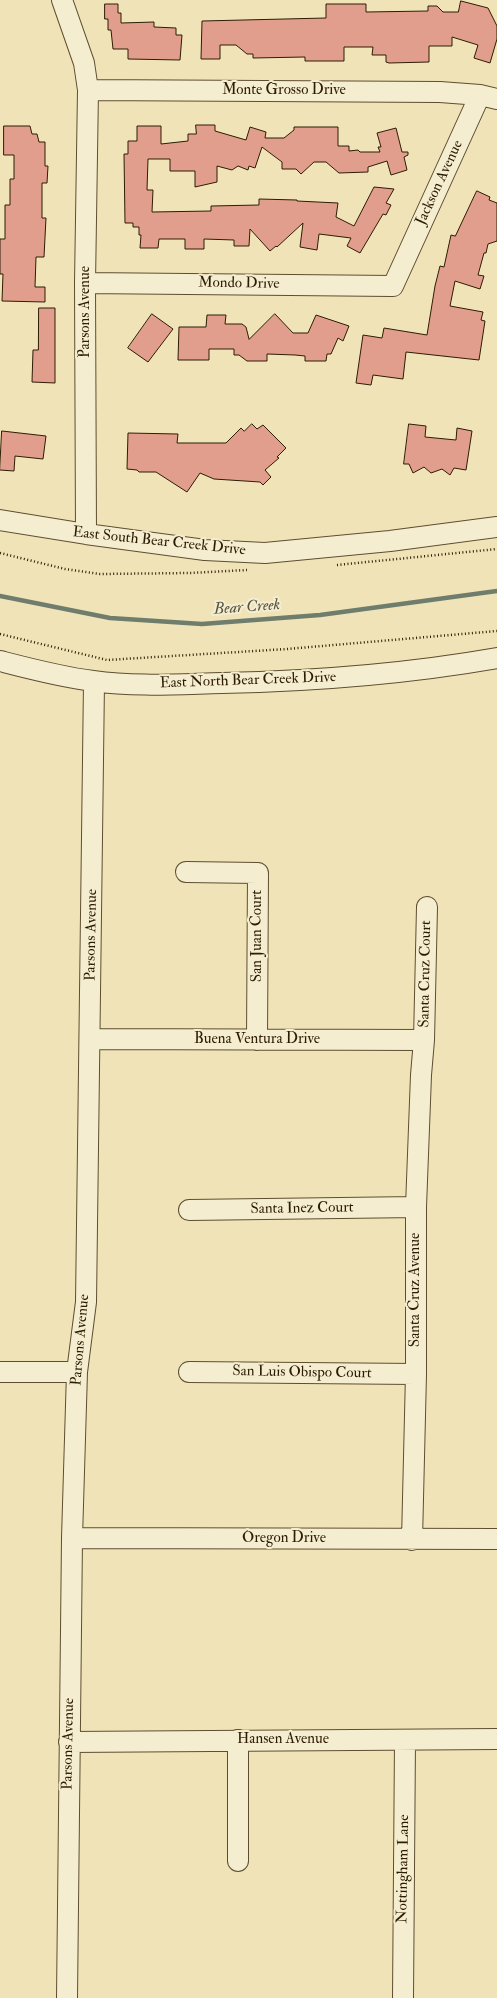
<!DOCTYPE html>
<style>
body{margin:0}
canvas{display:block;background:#f0e3b7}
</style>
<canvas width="497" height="1998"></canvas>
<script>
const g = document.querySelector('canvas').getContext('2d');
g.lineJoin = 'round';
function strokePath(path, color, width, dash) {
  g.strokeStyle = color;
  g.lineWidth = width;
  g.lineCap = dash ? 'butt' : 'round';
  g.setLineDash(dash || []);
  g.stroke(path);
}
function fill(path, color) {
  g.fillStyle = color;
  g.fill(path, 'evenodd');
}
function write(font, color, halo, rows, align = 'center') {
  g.font = font + ' "IM FELL Double Pica",serif';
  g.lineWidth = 4;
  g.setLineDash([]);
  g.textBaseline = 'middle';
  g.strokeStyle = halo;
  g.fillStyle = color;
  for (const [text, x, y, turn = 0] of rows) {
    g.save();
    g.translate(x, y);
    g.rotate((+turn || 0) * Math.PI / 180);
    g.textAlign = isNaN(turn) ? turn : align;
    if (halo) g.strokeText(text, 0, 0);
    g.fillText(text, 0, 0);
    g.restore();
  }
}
strokePath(new Path2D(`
 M0 596 110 618 202 624 320 615 497 591`), '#6f7d6d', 4.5);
const building = new Path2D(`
 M461 1 488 8 497 26V39L490 63 474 58 478 45 452 37V46H429V62L389 63 386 62V55H372L373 47H344V61H305V57L253 58V54H247L236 45H220V59H201L202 21 326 18V4H366V12L428 11V6H437L443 12H458Z
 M105 4H118V13H121V23L154 22V27L176 28V35H182L180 60 128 59V49H113L111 30H108V19H105Z
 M196 125H215V131L246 140 250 127 266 132 265 138H284L294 130V127H338V146H349V151L358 150 360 152H380L378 147H381L377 133 396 128 402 152H408V155L404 157 407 170 391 175 387 161 368 167V172L339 173 326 162H314L301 174 296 169H282V162L262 147 255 168 249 166 248 170 238 166 232 170 217 166V182L195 187V171H170V159H148L147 190H153L152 212 211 211V206L259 205V199L297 200V201L338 203 336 217 354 226 374 187 394 189 386 203 391 205 386 215 383 214 360 253 347 246 351 238 319 234 317 250 300 247 303 223 277 247 276 246 270 251 250 229 249 246H234V240L204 239V249H185V239H159L158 248H140L141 235H139V227H133V223H125L124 154H128V141H137V126H161V144L188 141V134H196Z
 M4 126H30L32 134H37L39 142H45V166H48L47 183H42V218H46L44 257H36L35 287H45V302L2 301 3 274H0V239H5V205H10V179H14V155H4Z
 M477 191 490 197 489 200 497 203V241L488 244 486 253H484L478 275 484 276 480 289 455 281 450 306 483 312 481 320 485 321 479 360 406 352 403 379 373 375 371 385 356 383 363 335 382 338 384 328 427 335 435 286 440 266 444 267 451 235 455 236Z
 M39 308H55V383L32 382 33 350H38Z
 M152 314 173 329 148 362 128 348Z
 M275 314 293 333H308L316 315 349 326 343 341 338 338 331 354H327L326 361H305V356L295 355 267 354V361H247L239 355H234V349H209V360H178L179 327H206L207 315H226L225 324H242L246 327 249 339Z
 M252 424 257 429 263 425 286 448 277 457 279 458 265 470 271 477 263 485 260 482 214 479 200 473 187 492 156 472H139L137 470 127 469 128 433 178 434 177 443H226L241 428 244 431Z
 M409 424 426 426 425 437 456 440 457 428 472 431 466 470 454 468 450 475 442 469 431 473 424 467 413 473 409 464H404Z
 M2 431 46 436 43 459 15 456 14 471 0 470Z`);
fill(building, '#e19e8c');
strokePath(building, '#2d1c04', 1);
const minor = new Path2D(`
 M62 0 84 63 88 90 85 283 86 534
 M88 90 440 92 480 95 497 99
 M85 283 393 286 480 95
 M0 520 86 534 205 550 265 553 390 541 497 527
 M0 661C31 669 61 677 93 681 135 687 179 684 222 683 314 681 406 674 497 658
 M186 872 258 873 257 1040
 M90 1039 424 1040
 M189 1210 416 1207
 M0 1372H77
 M189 1372 416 1374
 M72 1538 497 1539
 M412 1540 416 1374V1207L421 1075 424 1040 427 907
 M69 1742 497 1739
 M238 1861V1740
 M67 1998 72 1538 77 1372 86 1302 94 682
 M403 1998 405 1740`);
strokePath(minor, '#5e4e31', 22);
strokePath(new Path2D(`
 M0 553 65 569 100 574 190 573 247 570
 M337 565 497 549
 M0 634 107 660 287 649 497 631`), '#2d1c04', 2.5, [1, 2.5]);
strokePath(minor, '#f5edd0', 20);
write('15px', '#2d1c04', '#f5edd0', [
 ["Monte Grosso Drive",284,91],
 ["Jackson Avenue",440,183,-65],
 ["Mondo Drive",239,284,1],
 ["Parsons Avenue",86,312,-90],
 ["East South Bear Creek Drive",159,542,6],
 ["East North Bear Creek Drive",248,681,-2],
 ["Parsons Avenue",92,935,-89],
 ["San Juan Court",258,936,-90],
 ["Santa Cruz Court",426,974,-89],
 ["Buena Ventura Drive",257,1040],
 ["Santa Inez Court",302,1209,-1],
 ["Santa Cruz Avenue",416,1290,-90],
 ["Parsons Avenue",81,1340,-85],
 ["San Luis Obispo Court",302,1373,1],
 ["Oregon Drive",284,1539],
 ["Hansen Avenue",283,1740],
 ["Parsons Avenue",69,1744,-89],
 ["Nottingham Lane",404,1869,-89]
]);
write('italic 16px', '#545441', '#f5edd0', [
 ["Bear Creek",247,608,-4]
]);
</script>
